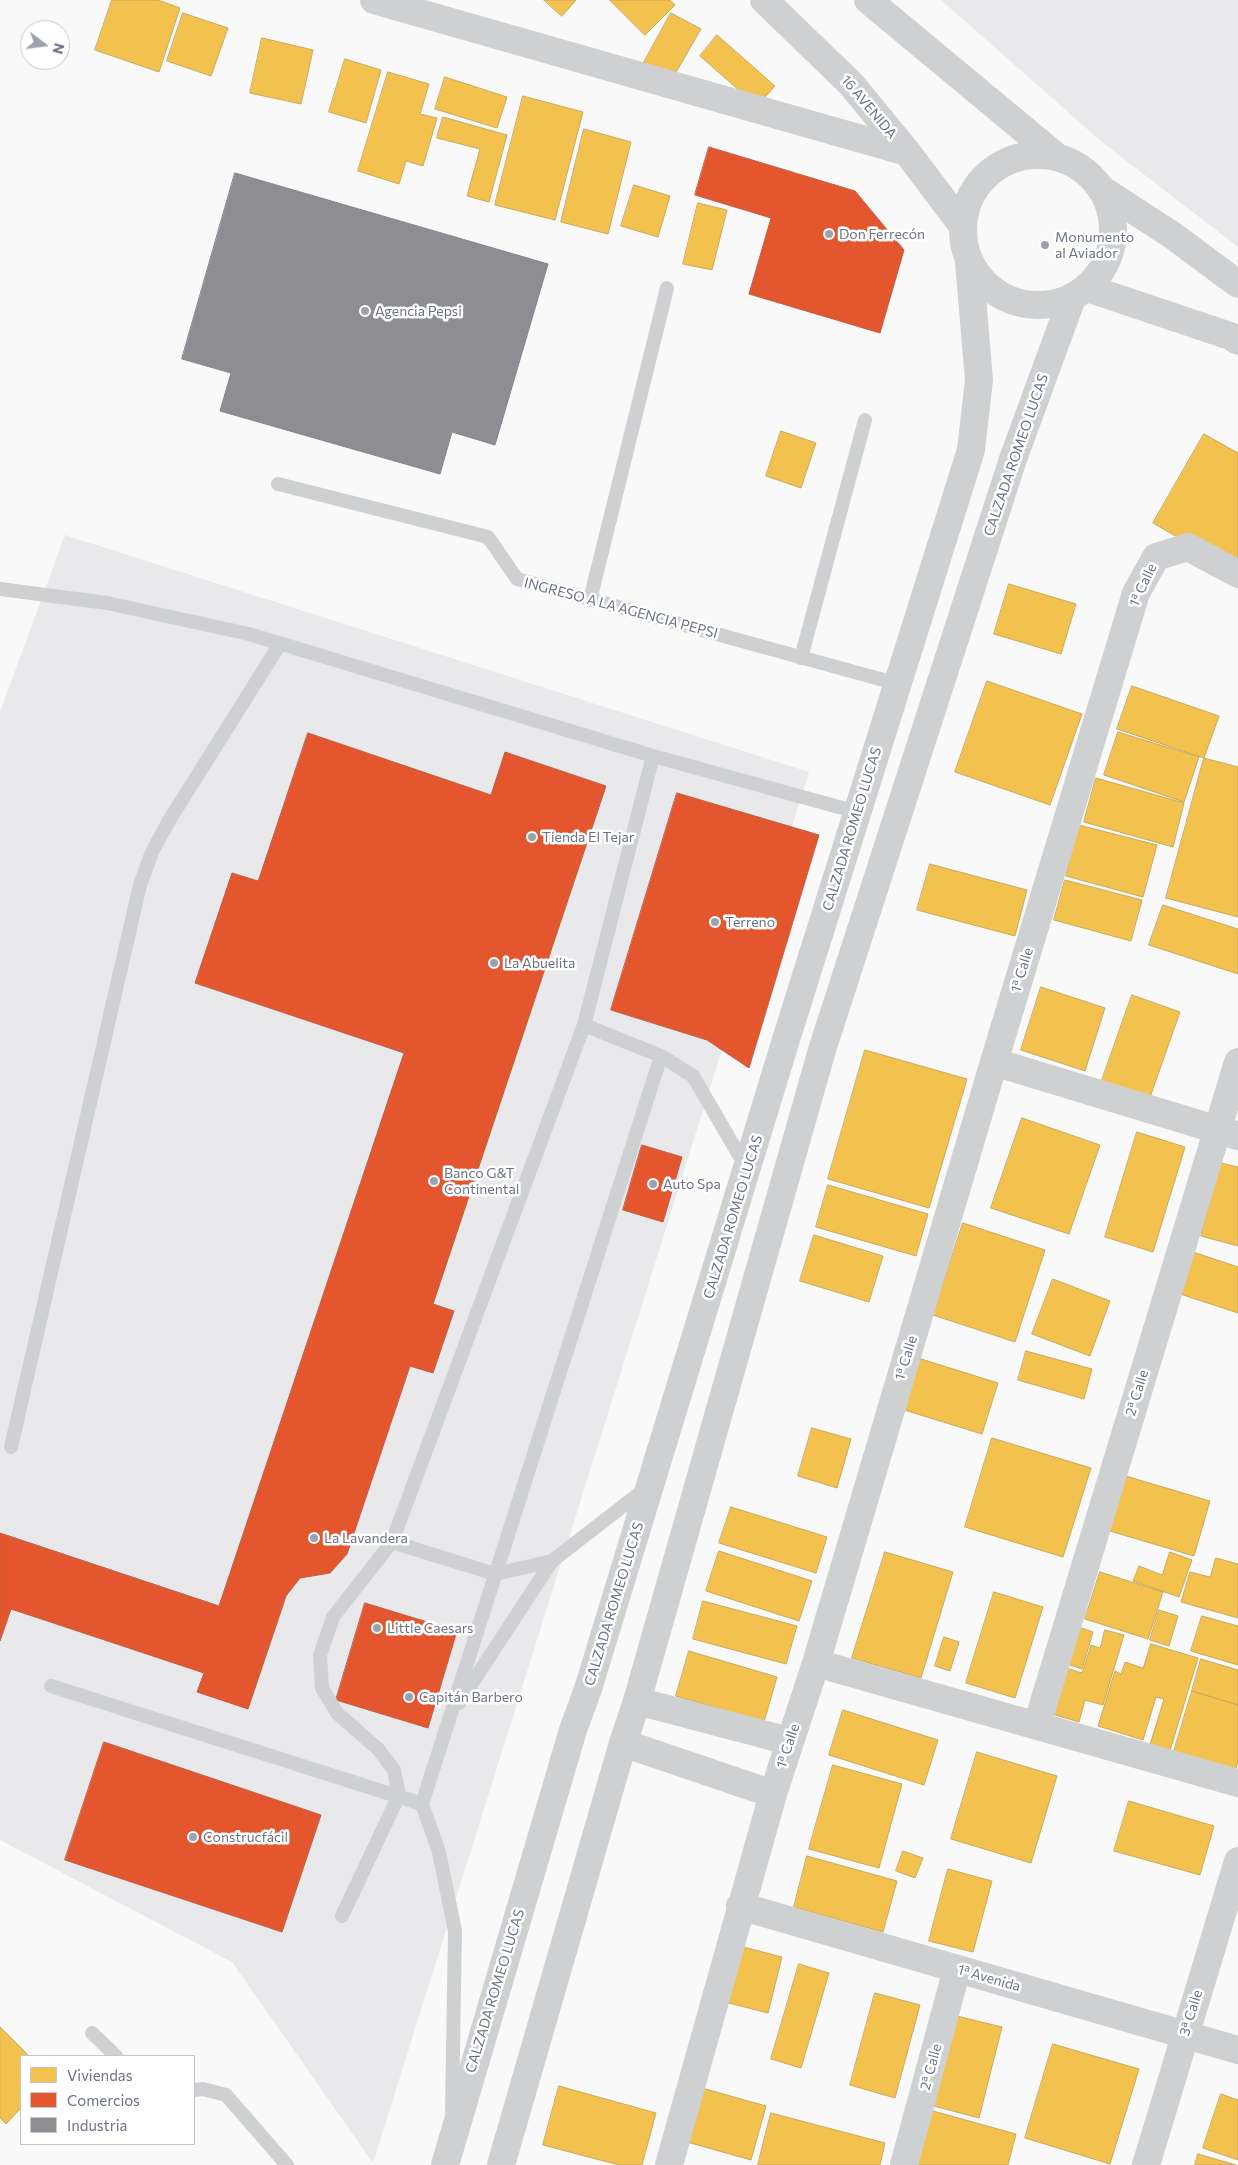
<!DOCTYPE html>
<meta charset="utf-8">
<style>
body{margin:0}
#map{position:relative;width:1238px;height:2165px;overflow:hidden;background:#f9f9f9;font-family:Commissioner,sans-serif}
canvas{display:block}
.legend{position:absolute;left:20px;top:2055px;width:175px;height:90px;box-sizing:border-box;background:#fff;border:1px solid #c4c7cf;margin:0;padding:6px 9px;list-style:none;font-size:15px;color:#6b7286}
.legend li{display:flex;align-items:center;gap:10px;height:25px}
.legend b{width:25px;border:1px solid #c4c7cf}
.north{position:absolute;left:20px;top:20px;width:50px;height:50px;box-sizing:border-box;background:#fff;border:1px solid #c4c7cf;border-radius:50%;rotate:105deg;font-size:14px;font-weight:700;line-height:20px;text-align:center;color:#6b7286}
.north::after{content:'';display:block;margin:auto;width:18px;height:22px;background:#9da1ae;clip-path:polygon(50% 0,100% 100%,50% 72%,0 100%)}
</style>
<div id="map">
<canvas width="1238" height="2165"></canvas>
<ul class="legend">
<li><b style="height:14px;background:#f2c14e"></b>Viviendas</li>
<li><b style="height:14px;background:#e4572e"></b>Comercios</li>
<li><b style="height:14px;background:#8d8d92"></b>Industria</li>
</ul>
<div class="north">N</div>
</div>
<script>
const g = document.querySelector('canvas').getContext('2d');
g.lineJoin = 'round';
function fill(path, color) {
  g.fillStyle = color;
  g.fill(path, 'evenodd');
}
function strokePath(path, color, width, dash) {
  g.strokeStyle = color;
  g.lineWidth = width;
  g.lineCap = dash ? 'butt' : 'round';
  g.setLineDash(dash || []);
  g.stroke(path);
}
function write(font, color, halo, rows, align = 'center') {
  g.font = font + ' Commissioner,sans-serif';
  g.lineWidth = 5;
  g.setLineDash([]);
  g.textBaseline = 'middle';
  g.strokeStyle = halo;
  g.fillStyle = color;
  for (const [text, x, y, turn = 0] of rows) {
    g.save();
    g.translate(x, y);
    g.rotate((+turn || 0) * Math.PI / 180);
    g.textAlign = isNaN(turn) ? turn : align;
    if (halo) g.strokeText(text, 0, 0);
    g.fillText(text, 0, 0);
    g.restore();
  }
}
fill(new Path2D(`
 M941 0H1238V247L1102 142Z
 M65 535 809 772 373 2163 232 1962 0 1840V712Z`), '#e9e9eb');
const homes = new Path2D(`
 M112 0H158L180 8 159 72 95 50Z
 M544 0H576L562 16Z
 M610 0H670L675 5 645 35Z
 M183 13 228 28 211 76 167 61Z
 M671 13 701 29 671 81 643 64Z
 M717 35 775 86 757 106 700 56Z
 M262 38 313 50 301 104 250 93Z
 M345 59 381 70 366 123 329 112Z
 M388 72 429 84 420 114 437 118 423 166 406 161 399 184 358 171Z
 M445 77 507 97 497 128 435 109Z
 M523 96 583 112 555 220 495 205Z
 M443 117 507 135 489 202 467 196 480 149 437 138Z
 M584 129 631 142 608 234 561 222Z
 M634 185 670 196 658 237 621 226Z
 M698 203 727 210 712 270 683 264Z
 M781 431 816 443 801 488 766 476Z
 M1204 434 1238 453V559L1232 569 1153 523Z
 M1009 584 1076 604 1061 654 994 634Z
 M987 681 1082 714 1050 805 955 772Z
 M1132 686 1219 716 1204 758 1117 729Z
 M1118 732 1199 757 1184 802 1104 775Z
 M1204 758 1238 767V917L1166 898Z
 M1096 778 1184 803 1173 847 1084 822Z
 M1079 825 1157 845 1143 897 1066 876Z
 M930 864 1027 890 1015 936 917 910Z
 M1065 880 1142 900 1131 941 1054 920Z
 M1163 905 1238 929V974L1149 945Z
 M1041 987 1105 1008 1085 1071 1021 1050Z
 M1132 995 1180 1012 1148 1103 1100 1086Z
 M865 1050 967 1079 929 1208 828 1179Z
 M1022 1118 1100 1145 1069 1234 991 1208Z
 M1137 1132 1185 1147 1153 1252 1105 1237Z
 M1221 1163 1238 1167V1246L1201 1236Z
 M828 1185 928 1214 916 1256 816 1227Z
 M963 1223 1045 1250 1015 1342 933 1315Z
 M814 1235 883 1256 869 1302 800 1281Z
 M1187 1250 1238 1267V1313L1174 1292Z
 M1053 1279 1110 1301 1090 1356 1032 1334Z
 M1026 1351 1092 1369 1084 1399 1018 1380Z
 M918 1358 998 1383 982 1434 901 1409Z
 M812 1428 851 1439 837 1488 798 1476Z
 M992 1438 1091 1468 1063 1557 965 1527Z
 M1119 1474 1210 1501 1194 1556 1103 1529Z
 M731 1507 827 1537 816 1573 719 1543Z
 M719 1551 812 1581 799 1621 706 1591Z
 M885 1552 953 1572 921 1678 852 1658Z
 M1170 1552 1192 1560 1179 1597 1133 1581 1139 1566 1162 1575Z
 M1216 1558 1238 1564V1618L1181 1602 1190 1572 1210 1577Z
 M1100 1572 1163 1592 1148 1639 1085 1619Z
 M994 1592 1043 1607 1015 1698 966 1683Z
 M703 1601 797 1626 786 1664 693 1639Z
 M1159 1610 1178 1616 1169 1646 1150 1640Z
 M1202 1616 1238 1626V1665L1191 1651Z
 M1073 1625 1093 1632 1082 1669 1061 1662Z
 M1105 1630 1124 1635 1103 1705 1085 1700 1079 1722 1045 1712 1059 1666 1082 1673 1091 1645 1100 1648Z
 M944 1637 959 1642 950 1671 935 1666Z
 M1151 1644 1198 1658 1169 1754 1149 1748 1164 1699 1156 1697 1143 1740 1098 1726 1115 1671 1121 1674 1125 1662 1143 1668Z
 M689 1651 777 1677 764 1722 676 1696Z
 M1201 1659 1238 1670V1705L1192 1691Z
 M1192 1691 1238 1705V1761L1235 1773 1173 1755Z
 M843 1710 938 1740 924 1785 829 1755Z
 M977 1752 1057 1776 1031 1863 951 1839Z
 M833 1765 902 1784 879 1868 809 1849Z
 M1129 1801 1214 1826 1200 1875 1114 1851Z
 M903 1851 923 1858 915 1878 896 1871Z
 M807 1856 897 1881 883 1932 794 1907Z
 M948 1869 992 1881 973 1952 929 1941Z
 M736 1945 782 1957 768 2013 721 2001Z
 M799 1964 829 1973 801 2068 771 2059Z
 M875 1993 920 2005 895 2098 850 2085Z
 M953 2015 1002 2027 979 2118 930 2105Z
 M0 2027 29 2056H21V2108L6 2124 0 2118Z
 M1053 2044 1139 2069 1110 2164 1025 2138Z
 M559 2086 656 2113 642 2165H619L543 2145Z
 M695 2086 766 2106 751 2160 680 2140Z
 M1221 2094 1238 2100V2160L1203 2148Z
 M933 2111 1016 2134 1008 2165H918Z
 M771 2113 885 2143 880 2165H758Z
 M1198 2154 1236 2165H1195Z`);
fill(homes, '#f2c14e');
strokePath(homes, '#caa95f', 1);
const shops = new Path2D(`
 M709 147 855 191 904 250 880 333 749 294 771 218 695 195Z
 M308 733 491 795 505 752 606 786 433 1304 454 1311 433 1373 410 1366 347 1554 330 1573 300 1578 286 1596 248 1709 197 1692 204 1673 11 1609 0 1641V1533L219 1606 404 1053 195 983 232 873 258 881Z
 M677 793 819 835 749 1068 707 1040 611 1010Z
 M642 1145 682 1157 663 1222 623 1210Z
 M365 1603 457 1631 428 1728 336 1700Z
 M104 1742 321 1815 282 1932 65 1860Z`);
fill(shops, '#e4572e');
strokePath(shops, '#c05f48', 1);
const industry = new Path2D(`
 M235 173 548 264 495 445 452 432 440 474 220 411 231 373 182 359Z`);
fill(industry, '#8d8d92');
strokePath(industry, '#83858e', 1);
strokePath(new Path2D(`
 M278 484 488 537 517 579 898 684
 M0 589 107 603 249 634 653 756 857 812
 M590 600 667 288
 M801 658 865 420
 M584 1025 661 1056 693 1076 746 1167
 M11 1447 140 885 152 852 170 819 280 644
 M392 1542 495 1574 552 1561 645 1489
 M51 1686 422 1804
 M459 1703 552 1561
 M342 1916 399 1795 394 1770 378 1749 337 1713 322 1688 320 1655 333 1617 392 1542 584 1025 653 756
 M92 2033 116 2056
 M194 2090 203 2089 226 2095 287 2165
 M452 2110 455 1931 439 1852 422 1804 661 1056`), '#cfd0d2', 14);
strokePath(new Path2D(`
 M374 0 907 152
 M1101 189 1172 235 1238 284
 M1087 288 1230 336 1238 341
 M994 1062 1238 1136
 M816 1663 1238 1783
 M637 1701 789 1741
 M1037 1725 1238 1062
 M623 1743 773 1794
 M740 1906 1238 2050
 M669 2165 773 1794 816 1663 994 1062 1136 593 1156 557 1188 547 1238 574
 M904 2165 957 1969
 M1146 2165 1238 1861`), '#cfd0d2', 28);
strokePath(new Path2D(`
 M764 0 851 84 907 152 962 225
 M868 0 1057 157
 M963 230a75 75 0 1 1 150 0a75 75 0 1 1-150 0Z
 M445 2165 573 1730 588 1689 784 1046 971 450 979 380 969 262
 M501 2165 623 1743 637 1701 822 1050 1013 459 1072 298`), '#cfd0d2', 28);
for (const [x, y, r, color] of [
 [829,234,5,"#9da1ae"],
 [1045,245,5,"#9da1ae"],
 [365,311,5,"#9da1ae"],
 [532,837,5,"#9da1ae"],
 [715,922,5,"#9da1ae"],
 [494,963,5,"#9da1ae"],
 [434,1181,5,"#9da1ae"],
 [653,1184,5,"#9da1ae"],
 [314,1538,5,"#9da1ae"],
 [377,1628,5,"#9da1ae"],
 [409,1697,5,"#9da1ae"],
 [193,1837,5,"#9da1ae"]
]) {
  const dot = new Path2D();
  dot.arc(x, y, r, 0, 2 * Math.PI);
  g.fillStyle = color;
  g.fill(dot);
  strokePath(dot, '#fff', 2);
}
write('14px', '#6b7286', '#fff', [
 ["16 AVENIDA",869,107,50],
 ["CALZADA ROMEO LUCAS",1016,455,-71],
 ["1ª Calle",1143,585,-65],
 ["INGRESO A LA AGENCIA PEPSI",621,608,15],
 ["CALZADA ROMEO LUCAS",852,829,-73],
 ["1ª Calle",1022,970,-73],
 ["CALZADA ROMEO LUCAS",733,1217,-73],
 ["1ª Calle",906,1358,-73],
 ["2ª Calle",1137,1393,-73],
 ["CALZADA ROMEO LUCAS",614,1604,-73],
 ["1ª Calle",788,1746,-72],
 ["1ª Avenida",989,1978,16],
 ["CALZADA ROMEO LUCAS",495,1991,-73],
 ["3ª Calle",1191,2013,-73],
 ["2ª Calle",931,2067,-75]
]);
write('14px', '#6b7286', '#fff', [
 ["Don Ferrecón",839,234],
 ["Monumento",1055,237],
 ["al Aviador",1055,253],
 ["Agencia Pepsi",375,311],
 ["Tienda El Tejar",542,837],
 ["Terreno",725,922],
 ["La Abuelita",504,963],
 ["Banco G&T",444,1173],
 ["Continental",444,1189],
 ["Auto Spa",663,1184],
 ["La Lavandera",324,1538],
 ["Little Caesars",387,1628],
 ["Capitán Barbero",419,1697],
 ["Construcfácil",203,1837]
], 'left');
</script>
